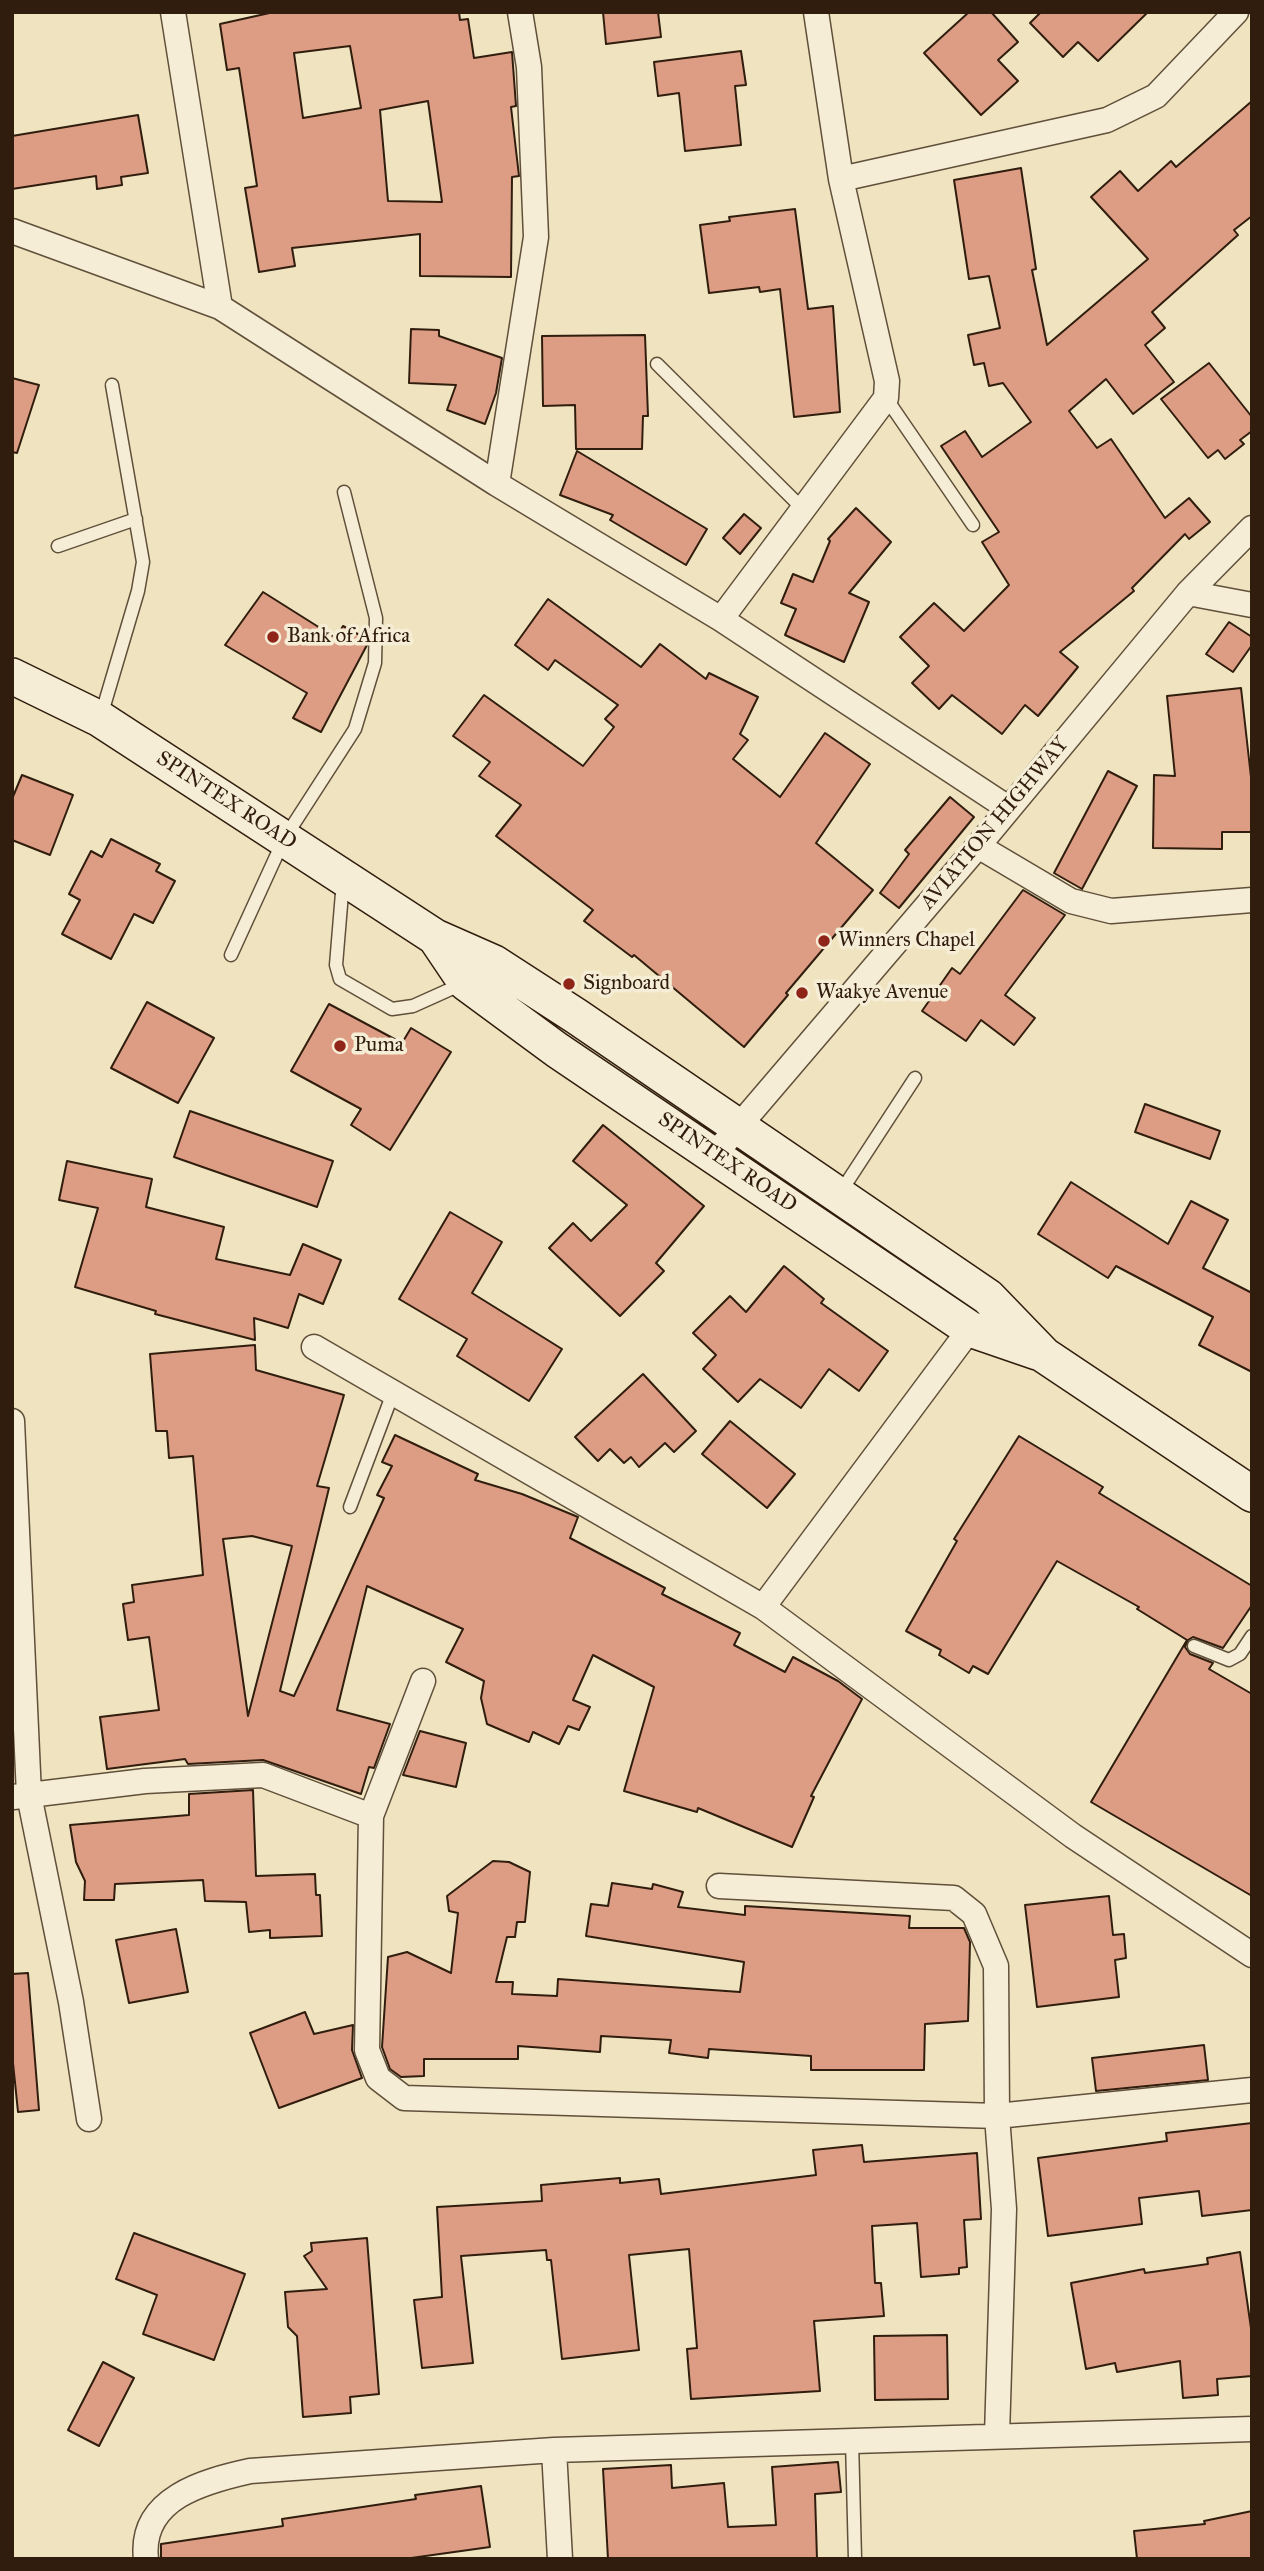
<!DOCTYPE html>
<style>
body{margin:0}
#map{position:relative;width:1264px;height:2571px;overflow:hidden;background:#efe4bf;font-family:"IM FELL Great Primer",serif}
canvas{display:block}
.frame{position:absolute;inset:0;border:14px solid #311d0e;pointer-events:none}
</style>
<div id="map">
<canvas width="1264" height="2571"></canvas>
<div class="frame"></div>
</div>
<script>
const g = document.querySelector('canvas').getContext('2d');
g.lineJoin = 'round';
function fill(path, color) {
  g.fillStyle = color;
  g.fill(path, 'evenodd');
}
function strokePath(path, color, width, dash) {
  g.strokeStyle = color;
  g.lineWidth = width;
  g.lineCap = dash ? 'butt' : 'round';
  g.setLineDash(dash || []);
  g.stroke(path);
}
function write(font, color, halo, rows, align = 'center') {
  g.font = font + ' "IM FELL Great Primer",serif';
  g.lineWidth = 7;
  g.setLineDash([]);
  g.textBaseline = 'middle';
  g.strokeStyle = halo;
  g.fillStyle = color;
  for (const [text, x, y, turn = 0] of rows) {
    g.save();
    g.translate(x, y);
    g.rotate((+turn || 0) * Math.PI / 180);
    g.textAlign = isNaN(turn) ? turn : align;
    if (halo) g.strokeText(text, 0, 0);
    g.fillText(text, 0, 0);
    g.restore();
  }
}
const building = new Path2D(`
 M274 12H459L460 20 468 19 474 58 512 52 516 106 511 107 519 176 512 177 511 277 420 276V234L292 248 295 266 259 272 245 188 257 186 239 68 227 70 220 24ZM350 46 361 108 303 118 294 53ZM428 101 442 202 388 201 380 110Z
 M603 12H658L661 37 606 44Z
 M969 12H991L1018 42 998 60 1018 81 981 115 924 53Z
 M1041 12H1148L1098 61 1078 42 1063 57 1030 23Z
 M741 51 746 85 735 86 741 145 685 151 679 93 658 96 654 62Z
 M1252 101V216L1234 230 1238 235 1152 312 1165 328 1145 345 1174 382 1133 414 1106 379 1069 411 1097 448 1111 439 1165 518 1189 498 1210 522 1189 539 1185 534 1132 588 1134 591 1060 652 1078 667 1038 716 1025 705 1002 734 952 695 939 709 912 683 929 666 900 637 934 603 964 631 1009 585 982 542 999 532 941 446 965 431 982 457 1031 422 1003 383 989 386 984 363 974 365 968 335 1000 328 989 276 969 279 954 180 1021 168 1036 269 1032 270 1047 345 1148 259 1091 197 1120 171 1138 191 1171 161 1176 167Z
 M138 115 148 173 121 177 122 185 97 189 96 176 12 189V136Z
 M795 209 808 309 833 306 840 412 794 417 780 289 760 292 759 287 709 293 700 225 730 221 729 217Z
 M411 329 439 330V336L502 358 496 393 485 424 447 410 456 385 409 383Z
 M645 335 648 416H643L642 449H576L575 405 543 406 542 336Z
 M1209 363 1252 417V431L1240 440 1244 444 1225 459 1218 450 1208 458 1161 399Z
 M12 378 39 385 17 453 12 452Z
 M577 451 707 529 686 565 610 520 613 515 560 495Z
 M856 508 891 542 849 593 869 602 844 662 785 635 796 609 781 603 793 574 813 582 830 541 828 539Z
 M744 514 761 528 740 554 723 538Z
 M263 592 336 638 343 626 367 639V645L321 732 293 718 307 693 225 645Z
 M548 599 641 667 660 644 706 679 709 673 758 697 740 734 748 740 733 759 780 797 825 733 870 764 816 843 873 890 786 993 788 995 744 1047 634 955 632 957 584 921 593 910 496 836 521 805 479 776 490 762 453 736 484 695 583 766 614 727 605 719 618 705 555 660 548 670 515 645Z
 M1229 622 1252 637V645L1233 672 1206 654Z
 M1241 688 1252 786V832H1222V849L1153 848 1154 775 1175 776 1167 696Z
 M1108 771 1137 786 1082 889 1054 873Z
 M22 775 73 795 50 855 12 840V799Z
 M950 797 974 817 899 908 880 893 909 854 905 850Z
 M111 839 160 864 156 871 175 881 153 923 134 914 111 959 62 934 80 900 69 894 91 851 102 857Z
 M1023 890 1065 915 1005 995 1035 1018 1014 1045 981 1020 966 1041 922 1011 952 968 960 974Z
 M147 1002 214 1038 178 1103 111 1068Z
 M329 1004 402 1043 411 1028 451 1052 390 1150 351 1125 361 1109 291 1071Z
 M1145 1104 1220 1131 1210 1159 1135 1132Z
 M190 1111 333 1161 317 1207 174 1157Z
 M603 1125 704 1206 656 1263 664 1271 620 1316 549 1248 573 1223 591 1241 627 1205 573 1161Z
 M67 1161 152 1179 146 1207 224 1227 216 1259 290 1275 303 1244 341 1260 323 1304 299 1294 288 1328 254 1318 255 1340 155 1314 156 1311 75 1287 98 1208 59 1200Z
 M1071 1182 1168 1244 1191 1201 1228 1220 1203 1268 1252 1293V1372L1199 1345 1213 1317 1116 1266 1108 1278 1038 1234Z
 M450 1212 502 1242 472 1293 562 1349 529 1401 457 1356 467 1339 399 1299Z
 M784 1266 824 1299 821 1303 888 1351 859 1391 829 1369 801 1408 760 1379 738 1402 703 1369 716 1355 693 1333 730 1296 746 1312Z
 M255 1345 256 1370 344 1395 317 1486 329 1488 280 1691 294 1696 384 1498 377 1495 392 1466 382 1462 395 1435 478 1474 475 1480 522 1494 578 1517 570 1538 665 1588 662 1594 740 1633 734 1645 785 1672 793 1657 838 1681 862 1699 811 1796 814 1797 792 1847 698 1808 697 1812 624 1791 654 1687 593 1655 573 1700 590 1707 579 1730 568 1726 559 1744 533 1732 529 1742 487 1724 481 1698 484 1681 446 1662 463 1629 367 1586 337 1710 390 1724 374 1768 369 1767 361 1794 263 1760 188 1764 185 1759 107 1769 100 1717 159 1710 149 1637 128 1640 123 1604 134 1602 132 1585 203 1575 193 1456 169 1458 167 1431H156L150 1354ZM252 1536 292 1546 248 1716 223 1539Z
 M643 1374 696 1431 674 1452 665 1443 639 1467 631 1457 624 1463 610 1449 598 1461 575 1437Z
 M730 1421 795 1474 767 1508 702 1454Z
 M1019 1436 1103 1487 1099 1493 1252 1586V1605L1223 1648 1193 1637 1188 1640 1185 1647 1190 1654 1213 1663 1209 1669 1252 1694V1896L1091 1802 1187 1640 1137 1609 1139 1607 1057 1561 988 1674 973 1666 969 1673 939 1655 941 1650 906 1631 957 1541 954 1539Z
 M420 1731 466 1743 456 1787 403 1775Z
 M253 1790 256 1876 315 1874 316 1895H320L322 1936 270 1938V1930L249 1932 246 1902 205 1901 203 1880 115 1884 114 1900H84L85 1881 76 1862 70 1825 189 1815V1794Z
 M493 1861 509 1862 530 1872 525 1922H517L515 1937H507L496 1982H513L512 1994 557 1996 558 1979 740 1992 744 1962 586 1936 591 1904 608 1906 612 1883 652 1889 653 1884 683 1892 678 1907 745 1915V1906L910 1916 909 1928H964L970 1942 968 2021 925 2024 924 2070H811V2056L709 2049 708 2058 669 2053 671 2040 601 2036 600 2052 518 2046V2059H424V2076L401 2077 390 2069 382 2047 388 1957 407 1952 451 1973 458 1913 449 1911 447 1896Z
 M1109 1896 1113 1935 1124 1934 1126 1958 1115 1960 1119 1997 1037 2007 1025 1905Z
 M176 1929 188 1992 129 2003 116 1940Z
 M28 1973 39 2110 18 2112 12 2053V1974Z
 M305 2012 314 2034 353 2025 352 2050 362 2078 279 2108 250 2033Z
 M1204 2045 1208 2080 1096 2091 1092 2058Z
 M1252 2123V2210L1202 2216 1199 2191 1139 2198 1142 2224 1048 2236 1038 2158 1167 2141 1166 2133Z
 M862 2145 864 2162 977 2153 981 2219 964 2220 967 2267 959 2268V2274L921 2277 917 2223 872 2226 875 2283H881L884 2316 814 2321 820 2391 691 2399 687 2349 697 2348 689 2249 629 2255 639 2350 562 2359 551 2260H547L546 2250 461 2256 473 2363 422 2368 414 2300 442 2297 437 2207 542 2201 541 2185 620 2178V2183L659 2179 661 2194 816 2175 813 2150Z
 M134 2233 245 2274 214 2360 143 2334 157 2295 116 2279Z
 M367 2238 379 2394 350 2397 351 2413 303 2417 297 2336 288 2327 285 2292 327 2289 304 2256 312 2251 311 2243Z
 M1240 2252 1252 2335V2376L1217 2379 1218 2395 1183 2398 1180 2361 1117 2372 1115 2363 1086 2369 1071 2283 1144 2269 1145 2273 1208 2264 1207 2258Z
 M947 2335 948 2399 875 2400 874 2336Z
 M103 2362 134 2378 99 2446 68 2430Z
 M838 2462 841 2492 815 2494 817 2559H608L603 2469 671 2465 672 2488 724 2483 728 2527 776 2525 772 2467Z
 M481 2486 490 2547 404 2559H161V2544L283 2526 282 2519 416 2499 415 2495Z
 M1252 2511V2559H1137L1134 2531 1205 2524 1204 2521Z`);
fill(building, '#dc9d84');
strokePath(building, '#311d0e', 2);
const lane = new Path2D(`
 M657 364 804 510
 M886 398 973 525
 M58 546 136 519
 M101 716 138 591 143 562 112 385
 M343 881 336 965 340 979 392 1009 413 1006 462 984
 M231 955 284 839 355 729 375 663 376 618 344 492
 M840 1193 915 1078
 M350 1507 393 1393
 M1194 1646 1229 1660 1240 1654 1252 1636
 M852 2440 855 2559`);
const street = new Path2D(`
 M173 12 220 307
 M841 179 1107 120 1156 96 1236 12
 M12 231 220 307 497 484 721 619 1008 808
 M497 484 536 237 529 67 520 12
 M1188 593 1252 605
 M721 619 886 398 887 381 841 179 816 12
 M978 846 1071 901 1111 911 1252 900
 M715 1154 978 846 1188 593 1252 528
 M314 1347 763 1607 1073 1836 1252 1955
 M12 1421 29 1795 71 2002 89 2119
 M763 1607 970 1329
 M423 1681 371 1816 367 2050 378 2078 404 2098 997 2116 1252 2090
 M13 1797 145 1781 263 1775 371 1816
 M719 1886 954 1898 974 1914 996 1966 997 2116 1004 2209 997 2435
 M554 2450 560 2559
 M146 2559C139 2498 205 2481 250 2471L554 2450 1252 2429`);
const secondary = new Path2D(`
 M12 676 100 719 435 937 494 963 576 1016 988 1297 1044 1355 1252 1494
 M435 937 466 983 557 1050 970 1329 1037 1352`);
strokePath(lane, '#604f3a', 15);
strokePath(street, '#604f3a', 27);
strokePath(secondary, '#311d0e', 38);
strokePath(lane, '#f5edd5', 12);
strokePath(street, '#f5edd5', 24);
strokePath(secondary, '#f5edd5', 35);
for (const [x, y, r, color] of [
 [273,637,7,"#8f2418"],
 [824,941,7,"#8f2418"],
 [569,984,7,"#8f2418"],
 [802,993,7,"#8f2418"],
 [340,1046,7,"#8f2418"]
]) {
  const dot = new Path2D();
  dot.arc(x, y, r, 0, 2 * Math.PI);
  g.fillStyle = color;
  g.fill(dot);
  strokePath(dot, '#f5edd5', 2.5);
}
write('21px', '#311d0e', '#f5edd5', [
 ["Bank of Africa",287,637],
 ["Winners Chapel",838,941],
 ["Signboard",583,984],
 ["Waakye Avenue",816,993],
 ["Puma",354,1046]
], 'left');
write('21px', '#311d0e', '#f5edd5', [
 ["SPINTEX ROAD",226,801,33],
 ["AVIATION HIGHWAY",995,824,-50],
 ["SPINTEX ROAD",727,1163,34]
]);
</script>
